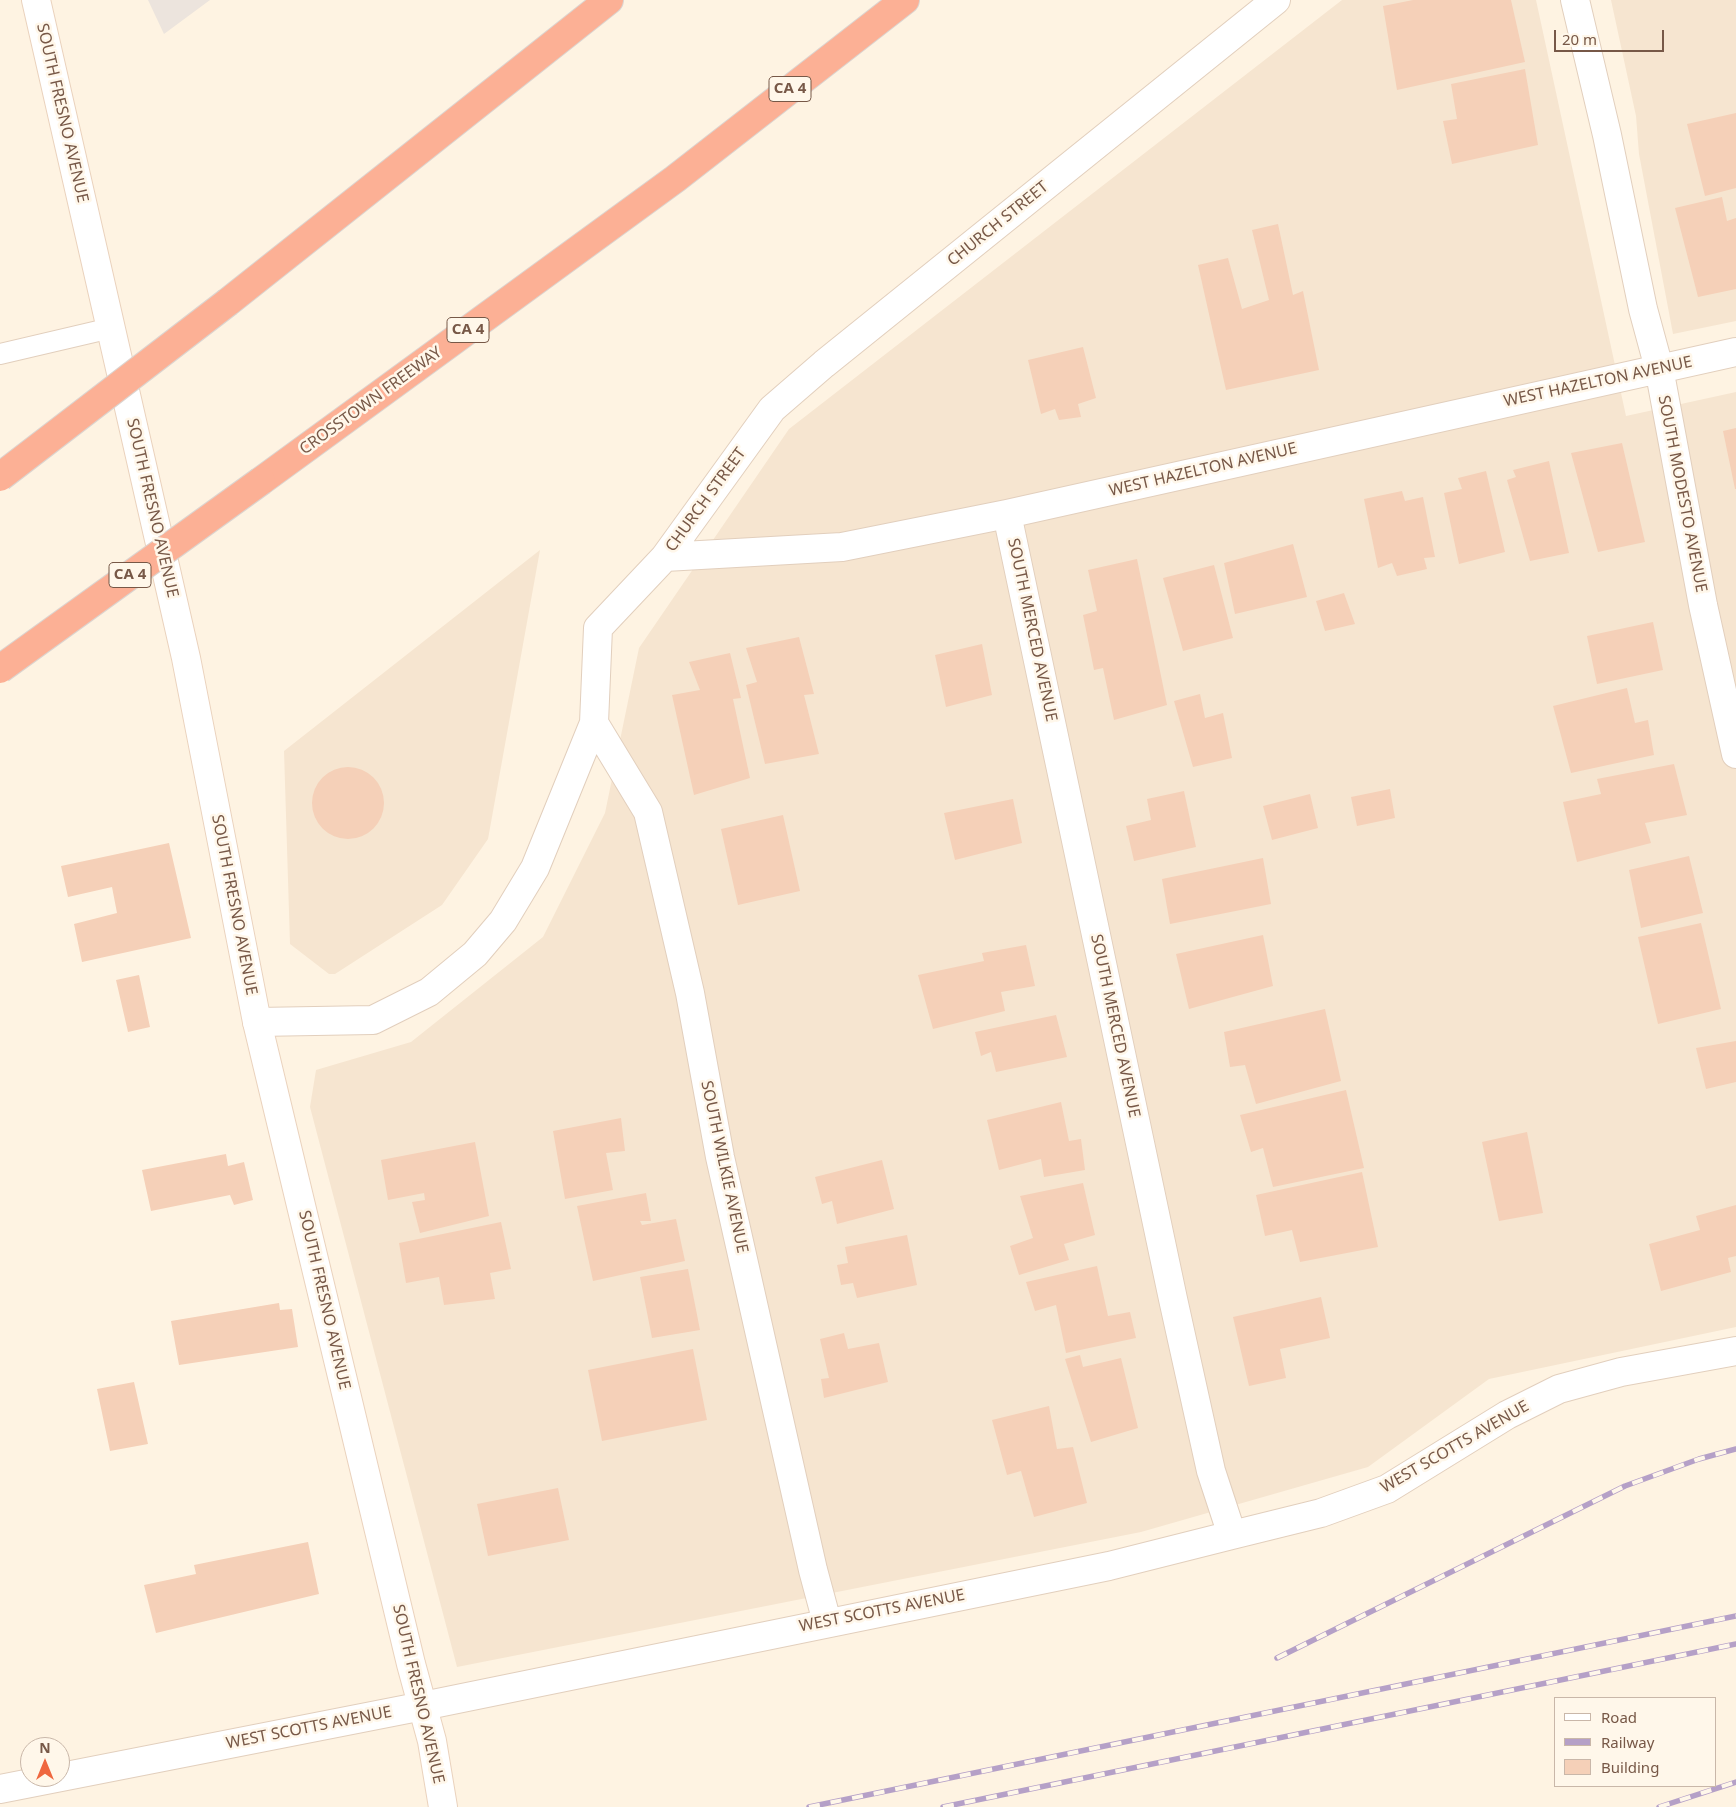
<!DOCTYPE html>
<style>
body{margin:0}
#map{position:relative;width:1736px;height:1807px;overflow:hidden;background:#fef3e2;font-family:"Noto Sans",sans-serif}
canvas{display:block}
.legend{position:absolute;left:1554px;top:1697px;width:162px;height:90px;box-sizing:border-box;background:#fff7ea;border:1px solid #c9b7a9;margin:0;padding:6px 9px;list-style:none;font-size:15px;color:#775847}
.legend li{display:flex;align-items:center;gap:10px;height:25px}
.legend b{width:25px;border:1px solid #c9b7a9}
.north{position:absolute;left:20px;top:1737px;width:50px;height:50px;box-sizing:border-box;background:#fff7ea;border:1px solid #c9b7a9;border-radius:50%;rotate:0deg;font-size:14px;font-weight:700;line-height:20px;text-align:center;color:#775847}
.north::after{content:'';display:block;margin:auto;width:18px;height:22px;background:#ef673f;clip-path:polygon(50% 0,100% 100%,50% 72%,0 100%)}
.scale{position:absolute;left:1554px;top:30px;width:110px;height:22px;box-sizing:border-box;border:2px solid #775847;border-top:0;padding-left:6px;font-size:15px;line-height:18px;white-space:nowrap;color:#775847;-webkit-text-stroke:4px #fff7ea;paint-order:stroke}
</style>
<div id="map">
<canvas width="1736" height="1807"></canvas>
<ul class="legend">
<li><b style="height:6px;background:#fff"></b>Road</li>
<li><b style="height:6px;background:#b5a0c7"></b>Railway</li>
<li><b style="height:14px;background:#f5d0b8"></b>Building</li>
</ul>
<div class="north">N</div>
<div class="scale">20 m</div>
</div>
<script>
const g = document.querySelector('canvas').getContext('2d');
g.lineJoin = 'round';
function fill(path, color) {
  g.fillStyle = color;
  g.fill(path, 'evenodd');
}
function strokePath(path, color, width, dash) {
  g.strokeStyle = color;
  g.lineWidth = width;
  g.lineCap = dash ? 'butt' : 'round';
  g.setLineDash(dash || []);
  g.stroke(path);
}
function write(font, color, halo, rows, align = 'center') {
  g.font = font + ' "Noto Sans",sans-serif';
  g.lineWidth = 5;
  g.setLineDash([]);
  g.textBaseline = 'middle';
  g.strokeStyle = halo;
  g.fillStyle = color;
  for (const [text, x, y, turn = 0] of rows) {
    g.save();
    g.translate(x, y);
    g.rotate((+turn || 0) * Math.PI / 180);
    g.textAlign = isNaN(turn) ? turn : align;
    if (halo) g.strokeText(text, 0, 0);
    g.fillText(text, 0, 0);
    g.restore();
  }
}
fill(new Path2D(`
 M1342 0H1536L1626 416 1736 392V1327L1489 1379 1368 1467 1141 1532 457 1667 310 1107 316 1070 411 1042 543 937 605 813 639 648 789 429Z
 M1611 0H1736V321L1673 334 1639 154 1636 116Z
 M540 550 488 839 442 905 335 974H329L290 944 284 751Z`), '#f6e5d0');
fill(new Path2D(`
 M148 0H210L164 34Z`), '#ece4dd');
fill(new Path2D(`
 M1413 0H1511L1525 62 1397 90 1383 6Z
 M1525 69 1538 145 1452 164 1443 121 1457 119 1451 84Z
 M1736 113V188L1705 196 1687 124Z
 M1722 197 1727 221 1736 218V289L1698 297 1675 208Z
 M1278 224 1293 295 1303 291 1319 370 1226 390 1198 265 1228 258 1242 309 1269 300 1252 230Z
 M1083 347 1096 398 1078 404 1081 417 1059 420 1055 409 1041 414 1028 360Z
 M1736 428V489H1735L1723 431Z
 M1622 443 1645 542 1598 552 1571 453Z
 M1549 461 1569 553 1530 561 1507 480 1516 477 1513 470Z
 M1486 471 1505 552 1459 564 1444 493 1462 489 1458 478Z
 M1402 491 1405 501 1423 497 1435 557 1424 558 1427 569 1397 576 1392 563 1378 568 1364 499Z
 M1293 544 1307 597 1235 614 1224 563Z
 M1137 559 1167 705 1114 720 1103 668 1094 670 1083 615 1097 611 1088 570Z
 M1214 565 1233 638 1183 651 1163 578Z
 M1344 593 1355 624 1325 631 1316 601Z
 M1653 622 1663 670 1597 684 1587 636Z
 M799 637 814 694 804 695 819 754 765 764 746 685 757 682 746 648Z
 M982 644 992 695 946 707 935 655Z
 M730 653 741 698 733 699 750 778 694 795 672 695 700 690 689 662Z
 M1627 688 1635 723 1648 720 1654 755 1571 773 1553 706Z
 M1200 694 1205 718 1223 713 1232 758 1193 767 1174 701Z
 M1674 764 1687 815 1645 823 1651 843 1577 862 1563 802 1601 794 1597 779Z
 M312 803a36 36 0 1 1 72 0a36 36 0 1 1-72 0Z
 M1390 789 1395 818 1357 826 1351 797Z
 M1184 791 1196 847 1134 861 1126 826 1151 820 1147 799Z
 M1310 794 1318 828 1272 840 1263 806Z
 M1013 799 1022 843 955 860 944 813Z
 M783 815 800 891 738 905 721 829Z
 M169 843 191 938 82 962 74 924 117 913 112 887 68 897 61 866Z
 M1689 856 1703 913 1641 928 1629 870Z
 M1263 858 1271 904 1170 924 1162 879Z
 M1701 923 1721 1009 1658 1024 1638 937Z
 M1263 935 1273 986 1189 1009 1176 954Z
 M1026 945 1035 986 1001 992 1005 1011 933 1029 918 975 984 961 982 953Z
 M139 975 150 1027 128 1032 116 980Z
 M1325 1009 1341 1081 1256 1104 1245 1065 1230 1067 1224 1032Z
 M1056 1015 1067 1057 996 1072 991 1052 981 1056 975 1032Z
 M1736 1041V1082L1706 1089 1696 1048Z
 M1346 1090 1364 1168 1273 1187 1263 1148 1251 1152 1240 1115Z
 M1061 1102 1069 1141 1081 1139 1085 1170 1044 1177 1041 1159 999 1170 987 1120Z
 M621 1118 625 1151 606 1153 613 1190 565 1199 553 1131Z
 M1527 1132 1543 1213 1499 1221 1482 1142Z
 M475 1142 489 1216 420 1233 412 1202 425 1200 424 1193 388 1200 381 1160Z
 M226 1154 228 1166 244 1162 253 1200 234 1205 230 1195 151 1211 142 1170Z
 M882 1160 894 1209 837 1224 832 1201 822 1204 815 1177Z
 M1362 1172 1378 1247 1300 1262 1292 1230 1265 1236 1256 1195Z
 M1083 1183 1095 1235 1064 1244 1069 1260 1019 1275 1010 1246 1033 1238 1020 1196Z
 M646 1193 651 1221H640L642 1225 676 1219 685 1261 593 1281 577 1206Z
 M1736 1205V1256L1728 1258 1731 1272 1661 1291 1649 1244 1700 1230 1696 1216Z
 M501 1222 511 1269 490 1273 495 1299 444 1305 439 1277 406 1283 399 1243Z
 M907 1235 917 1285 857 1298 853 1283 841 1285 837 1265 848 1263 845 1247Z
 M1097 1266 1108 1316 1130 1312 1136 1338 1066 1353 1056 1305 1035 1311 1026 1282Z
 M688 1269 700 1330 652 1338 640 1277Z
 M1321 1297 1330 1338 1280 1349 1286 1378 1249 1386 1233 1317Z
 M279 1303 280 1310 292 1309 298 1347 179 1365 171 1321Z
 M844 1333 848 1349 879 1343 888 1382 824 1398 821 1379 829 1378 820 1339Z
 M693 1349 707 1420 602 1441 588 1370Z
 M1080 1355 1083 1367 1121 1358 1138 1428 1091 1442 1065 1359Z
 M134 1382 148 1444 110 1451 97 1389Z
 M1049 1406 1057 1449 1073 1447 1087 1503 1034 1517 1021 1471 1007 1475 992 1420Z
 M558 1488 569 1540 488 1556 477 1504Z
 M308 1542 319 1594 156 1633 144 1585 196 1574 194 1565Z`), '#f5d0b8');
const lane = new Path2D(`
 M0 354 111 328`);
const street = new Path2D(`
 M1575 0 1607 135 1643 309 1659 368 1703 605 1736 754
 M1007 514 1173 1299 1211 1471 1232 1535
 M665 557 842 547 1007 514 1736 352
 M594 723 648 812 690 993 720 1157 813 1570 827 1622
 M257 1022 373 1020 429 992 475 954 503 921 535 868 594 723 598 628 665 557 772 409 824 364 1276 0
 M0 1789 423 1706 1109 1566 1232 1535 1321 1513 1387 1489 1507 1415 1559 1389 1621 1372 1736 1351`);
const secondary = new Path2D(`
 M36 0 186 658 257 1022 411 1664 432 1741 443 1807`);
const highway = new Path2D(`
 M228 302 609 0
 M261 481 675 179 905 0`);
strokePath(lane, '#e2cfbd', 22);
strokePath(street, '#e2cfbd', 30);
strokePath(secondary, '#ead2bd', 30);
strokePath(highway, '#dcd4cf', 30);
strokePath(lane, '#fff', 20);
strokePath(street, '#fff', 28);
strokePath(secondary, '#fff', 28);
strokePath(highway, '#fcb095', 28);
const rail = new Path2D(`
 M1277 1658 1625 1486 1699 1459 1736 1449
 M809 1807 1736 1616
 M943 1807 1736 1644
 M1659 1807 1736 1782`);
strokePath(rail, '#b5a0c7', 5.5);
strokePath(rail, '#fff7ea', 4, [11]);
const highwayBridge = new Path2D(`
 M0 477 228 302
 M0 669 261 481`);
strokePath(highwayBridge, '#dcd4cf', 30, []);
strokePath(highwayBridge, '#fcb095', 28);
for (const [x, y, w] of [
 [790,89,42],
 [468,330,42],
 [130,575,42]
]) {
  const box = new Path2D();
  box.roundRect(x - w / 2, y - 12.5, w, 25, 4);
  g.fillStyle = '#fff7ea';
  g.fill(box);
  strokePath(box, '#775847', 1);
}
write('bold 15px', '#775847', null, [
 ["CA 4",790,89],
 ["CA 4",468,330],
 ["CA 4",130,575]
]);
write('16px', '#775847', '#fff7ea', [
 ["SOUTH FRESNO AVENUE",62,113,77],
 ["CHURCH STREET",998,224,-39],
 ["WEST HAZELTON AVENUE",1598,382,-12],
 ["CROSSTOWN FREEWAY",371,401,-36],
 ["WEST HAZELTON AVENUE",1203,470,-13],
 ["SOUTH MODESTO AVENUE",1682,494,79],
 ["CHURCH STREET",706,500,-54],
 ["SOUTH FRESNO AVENUE",152,508,77],
 ["SOUTH MERCED AVENUE",1032,630,78],
 ["SOUTH FRESNO AVENUE",234,905,79],
 ["SOUTH MERCED AVENUE",1115,1026,78],
 ["SOUTH WILKIE AVENUE",724,1167,78],
 ["SOUTH FRESNO AVENUE",324,1300,77],
 ["WEST SCOTTS AVENUE",1455,1447,-30],
 ["WEST SCOTTS AVENUE",882,1611,-11],
 ["SOUTH FRESNO AVENUE",418,1694,77],
 ["WEST SCOTTS AVENUE",309,1728,-11]
]);
</script>
